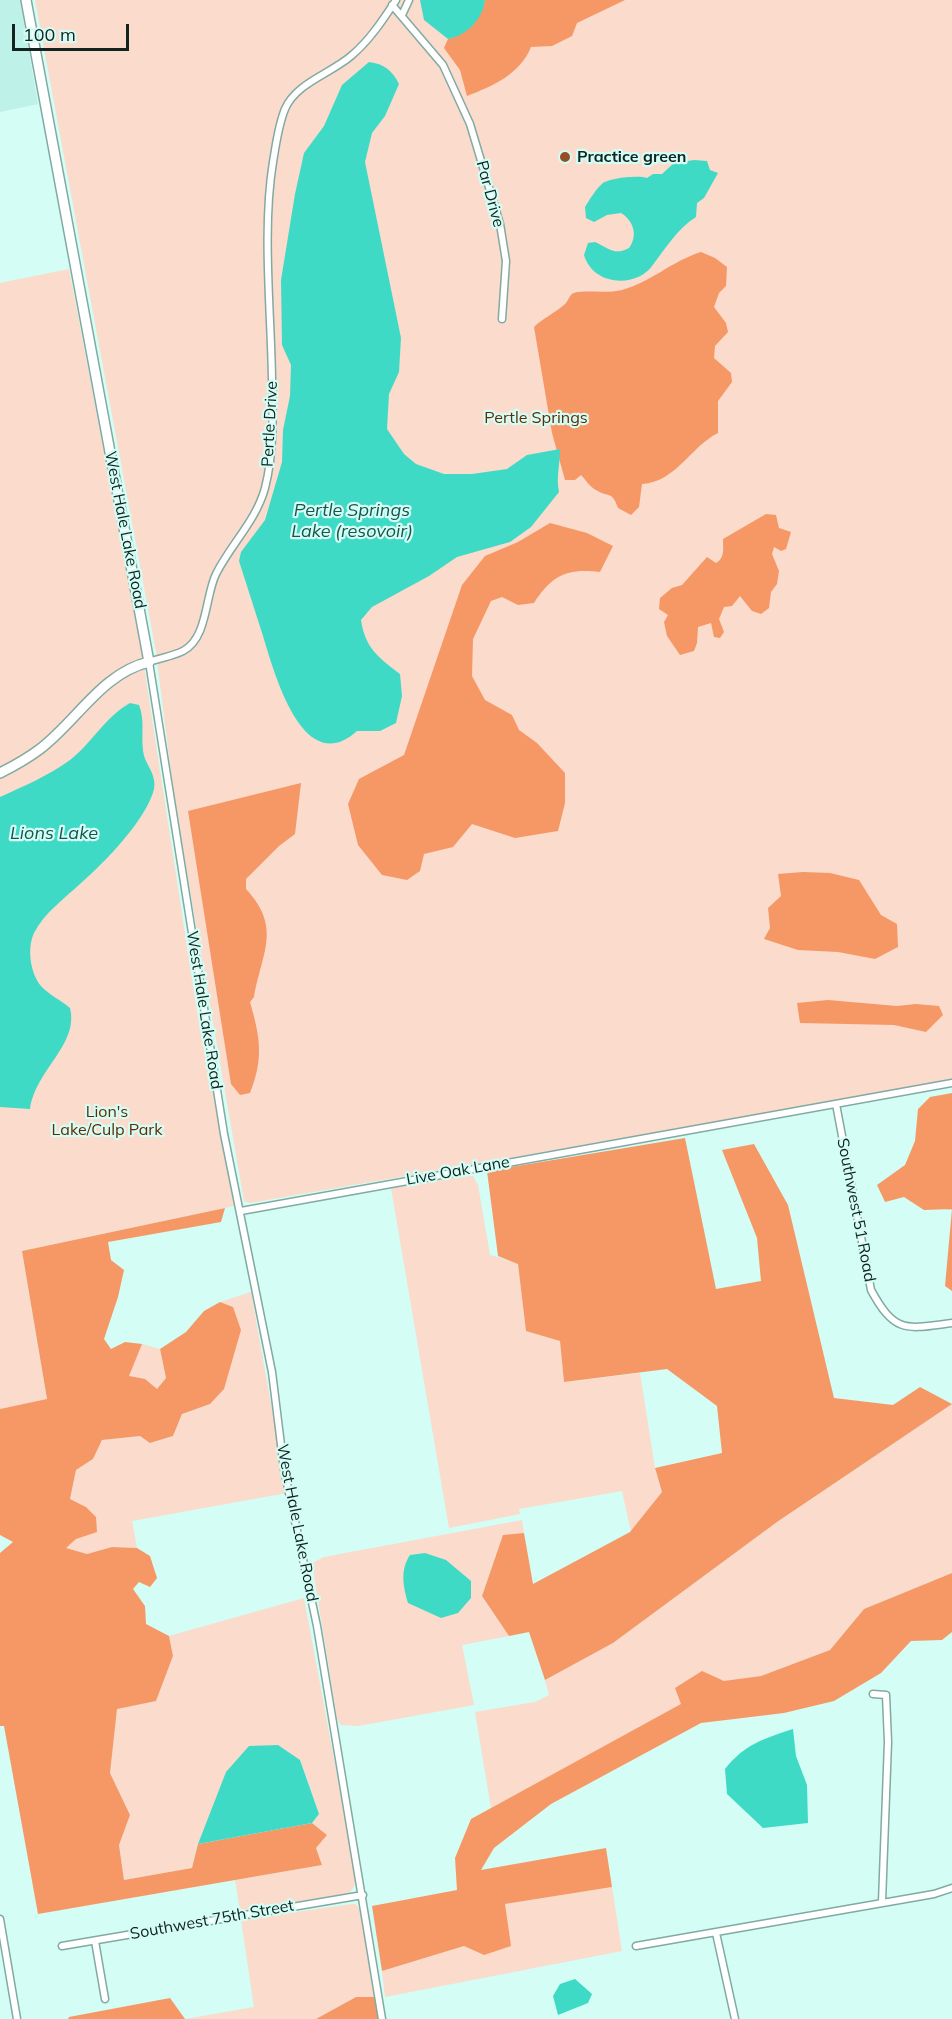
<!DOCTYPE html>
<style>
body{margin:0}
#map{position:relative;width:952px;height:2019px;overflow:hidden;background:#d3fdf5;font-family:Mulish,sans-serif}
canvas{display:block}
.scale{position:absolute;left:12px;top:24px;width:117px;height:27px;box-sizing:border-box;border:3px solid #132320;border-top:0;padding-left:8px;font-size:18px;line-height:21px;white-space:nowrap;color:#132320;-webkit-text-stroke:4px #d3fdf5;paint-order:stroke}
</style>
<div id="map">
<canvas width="952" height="2019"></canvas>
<div class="scale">100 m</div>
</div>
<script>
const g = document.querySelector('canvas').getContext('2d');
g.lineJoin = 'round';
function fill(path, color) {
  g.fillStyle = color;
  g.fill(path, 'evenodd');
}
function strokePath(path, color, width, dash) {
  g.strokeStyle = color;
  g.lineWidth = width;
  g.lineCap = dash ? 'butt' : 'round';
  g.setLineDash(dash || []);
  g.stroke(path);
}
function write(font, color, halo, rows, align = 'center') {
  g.font = font + ' Mulish,sans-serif';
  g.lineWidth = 4.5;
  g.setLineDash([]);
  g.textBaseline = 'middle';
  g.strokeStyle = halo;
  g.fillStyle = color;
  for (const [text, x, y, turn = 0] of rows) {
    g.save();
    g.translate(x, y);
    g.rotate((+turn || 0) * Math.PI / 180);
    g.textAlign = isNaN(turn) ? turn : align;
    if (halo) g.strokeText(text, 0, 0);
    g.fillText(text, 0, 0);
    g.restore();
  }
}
fill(new Path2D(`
 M0 0H20L38 104 0 112Z`), '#bef1e7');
fill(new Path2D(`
 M35 0H952V1081L250 1203 244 1201 175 804 156 652Z
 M69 269 140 640 196 1005 234 1206 22 1251 47 1400 0 1409V283Z
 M466 1175 473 1176 478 1185 490 1255 518 1263 526 1330 560 1341 564 1382 640 1373 655 1468 662 1492 631 1532 622 1491 519 1509 520 1514 449 1528 391 1188Z
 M251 1292 287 1493 132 1521 137 1548 112 1547 87 1554 65 1548 76 1539 86 1507 70 1499 76 1470 93 1459 102 1440 140 1436 151 1443 173 1436 182 1414 210 1404 233 1307 220 1302Z
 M142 1344 160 1349 166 1378 157 1389 128 1376Z
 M952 1404V1573L864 1609 830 1650 761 1676 724 1682 491 1808 475 1712 535 1702 549 1695 545 1680 613 1643 777 1522Z
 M522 1520 524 1533 503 1536 482 1596 509 1636 462 1645 474 1705 358 1726 341 1725 337 1719 312 1563 324 1557Z
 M304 1598 353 1861C355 1873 359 1884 349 1893L240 1911 235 1880 322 1865 316 1848 327 1835 312 1823 319 1814 300 1760 198 1844 192 1868 124 1880 119 1845 130 1815 110 1773 117 1708 156 1701 173 1656 169 1636Z
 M612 1887 622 1951 385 1997 382 1971 464 1946 484 1955 505 1904Z
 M352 1904H356L360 1910 375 1997H356L316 2019H185L254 2007 241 1920Z`), '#fadbcc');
fill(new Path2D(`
 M485 0H625L577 23 572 36 552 46 531 47C520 74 493 86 467 96L460 70 444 48 448 39C464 36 483 16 485 0Z
 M701 252 715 258 727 267 726 286 719 293 714 307 726 323 728 332 715 346 714 358 731 373 732 382 718 401V433C690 447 676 482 642 484L639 507 631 515 618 508C612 490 608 498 596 490 590 487 585 479 581 475L575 480H565L552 433 534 327C543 318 555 313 564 305 568 302 569 296 572 294 579 289 608 294 622 290 651 282 672 261 701 252Z
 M766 514 776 515 779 528 791 532 786 549 781 551 774 547 772 554 779 571 777 584 771 592 769 608 761 614 752 611 740 596 732 606 724 607 719 619 724 632 720 638 714 637 711 623 698 627 697 643 694 651 680 655 667 636 664 622 668 615 659 609 660 598 672 588 682 585 707 557 716 563C725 558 723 549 723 539Z
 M550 523 587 533 613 546 600 572C567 568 552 575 534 603L518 605 502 597 491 601 473 639 472 676 485 700 512 715 519 730 537 743 565 773V803L558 831 515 838 472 824 453 847 424 854 420 871 407 880 382 875 358 845 348 804 359 779 404 755 462 585 485 556 518 542Z
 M301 783 295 834 279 846 246 879V889C282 928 262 952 254 997L250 1002C260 1037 264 1058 250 1093L240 1095 231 1084 188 811Z
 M803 872 830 873 859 880 881 915 897 924 898 947 875 959 838 952 798 950 764 939 770 928 768 908 781 896 778 874Z
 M828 1000 897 1006 916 1004 939 1006 943 1015 926 1032 894 1025 800 1023 797 1003Z
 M952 1093V1291L945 1286 952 1209 924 1210 904 1197 885 1202 877 1185 905 1165 915 1141 918 1109 930 1097Z
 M685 1138 716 1289 761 1281 757 1238 722 1150 754 1144 788 1205 834 1398 893 1405 920 1387 952 1404 777 1522 613 1643 545 1680 529 1632 509 1636 482 1596 503 1535 524 1533 533 1584 630 1532 662 1492 655 1468 722 1453 717 1406 667 1369 564 1382 560 1341 526 1331 518 1264 498 1256 487 1171Z
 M225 1208 221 1222 108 1242 111 1260 124 1270 118 1297 104 1339 111 1349 125 1342 142 1344 129 1376 145 1379 157 1389 166 1378 160 1349 186 1332 204 1311 220 1302 233 1307 241 1330 224 1389 210 1404 182 1414 173 1436 150 1443 140 1436 102 1440 93 1459 76 1470 70 1499 86 1507 96 1517 97 1532 76 1539 66 1548 87 1554 112 1547 137 1548 150 1556 157 1578 150 1587 139 1582 133 1589 145 1606 146 1624 169 1636 173 1656 156 1701 117 1709 110 1773 130 1815 119 1845 124 1880 192 1868 198 1844 312 1823 327 1835 316 1848 322 1865 38 1914 4 1726H0V1553L13 1542 0 1535V1409L47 1399 22 1251Z
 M952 1573V1632L942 1640 911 1641 881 1673 834 1701 784 1713 701 1723 551 1804 494 1848 481 1870 606 1848 612 1887 505 1904 511 1946 484 1955 464 1946 382 1971 372 1906 457 1890 455 1858 471 1819 681 1704 675 1688 702 1671 724 1681 761 1676 830 1650 864 1609Z
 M356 1997H375L379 2019H316Z
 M170 1998 185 2019H68L69 2017Z`), '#f59866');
fill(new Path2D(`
 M420 0H485C483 19 466 36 448 39L424 20Z
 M369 62C384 64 392 70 399 84L385 116 372 133 365 162 401 338 399 372 389 394 387 429 404 454 416 464 444 474H472L507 469 527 455 560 449C560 465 556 477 559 492L531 527 510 542 457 557 429 576 372 607 361 620C365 648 379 658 400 674L402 696 396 723 380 731H357C303 780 274 672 263 636 255 611 247 586 239 561L241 552 265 520 282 462 283 430 290 396 291 365 282 345 281 280 295 194 304 153 324 126 342 85Z
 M694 160 707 161 710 170 718 173 704 198 697 203 696 217C677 229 665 249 652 266 636 288 593 286 584 255L588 243 595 242C608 248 615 256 629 248 638 236 634 221 621 213L607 215 594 222 586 218 585 207C590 199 596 189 602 184 608 178 639 175 647 178L653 174H662L674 163Z
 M130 703 139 705C145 721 141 734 143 750 144 764 157 773 154 789 147 819 104 863 81 883 65 898 44 913 34 933 27 948 30 973 41 986 48 994 62 1001 70 1008 79 1045 36 1069 30 1109L0 1107V797C24 786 48 776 70 760 92 743 105 717 130 703Z
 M425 1553 446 1560 471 1581V1598L458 1613 441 1618 408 1603C403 1586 400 1570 410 1555Z
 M793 1729 796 1756 807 1785 808 1823 763 1828 727 1794 725 1769C745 1744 763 1739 793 1729Z
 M278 1745 300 1760 319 1814 312 1823 198 1844 226 1772 249 1746Z
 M575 1979 592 1994 588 2003 558 2015 553 1996 560 1984Z`), '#3fdac6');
const street = new Path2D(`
 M392 5 443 65 470 124 500 224 506 261 502 319
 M402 15 409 0
 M836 1104 871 1290C895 1334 906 1329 952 1323
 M241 1211 952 1083
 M873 1694 886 1695 888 1742 882 1902
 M0 1919 17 2019
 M716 1933 735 2019
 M95 1941 105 1999
 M62 1946 363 1895
 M636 1946 934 1894 952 1888
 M382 2019 317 1626 284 1469 272 1372 224 1134 149 662C160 658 173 656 183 651 208 638 205 596 216 574 231 544 256 521 265 488 274 453 273 415 272 379 271 311 262 229 273 162 276 145 278 126 285 109 296 83 330 74 351 56 369 41 383 20 396 0`);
const secondary = new Path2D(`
 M0 773C14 766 28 758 40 749 77 721 102 673 149 662L26 0`);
strokePath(street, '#82aaa2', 9);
strokePath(secondary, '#82aaa2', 12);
strokePath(street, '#fff', 6);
strokePath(secondary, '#fff', 9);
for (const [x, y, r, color] of [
 [565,157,6,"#954f26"]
]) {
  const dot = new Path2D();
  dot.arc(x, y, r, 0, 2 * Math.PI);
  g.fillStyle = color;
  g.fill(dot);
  strokePath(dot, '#d3fdf5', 2);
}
write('bold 16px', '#132320', '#d3fdf5', [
 ["Practice green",577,157]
], 'left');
write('16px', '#132320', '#d3fdf5', [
 ["Par Drive",490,194,75],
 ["Pertle Drive",270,424,-87],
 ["West Hale Lake Road",125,530,79],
 ["West Hale Lake Road",204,1010,81],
 ["Live Oak Lane",458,1171,-10],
 ["Southwest 51 Road",856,1210,79],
 ["West Hale Lake Road",297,1523,79],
 ["Southwest 75th Street",212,1920,-10]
]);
write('16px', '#632a02', '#d3fdf5', [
 ["Pertle Springs",536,418],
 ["Lion's",107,1112],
 ["Lake/Culp Park",107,1130]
]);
write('italic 18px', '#16554d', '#d3fdf5', [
 ["Pertle Springs",352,511],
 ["Lake (resovoir)",352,532],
 ["Lions Lake",54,834]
]);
</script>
